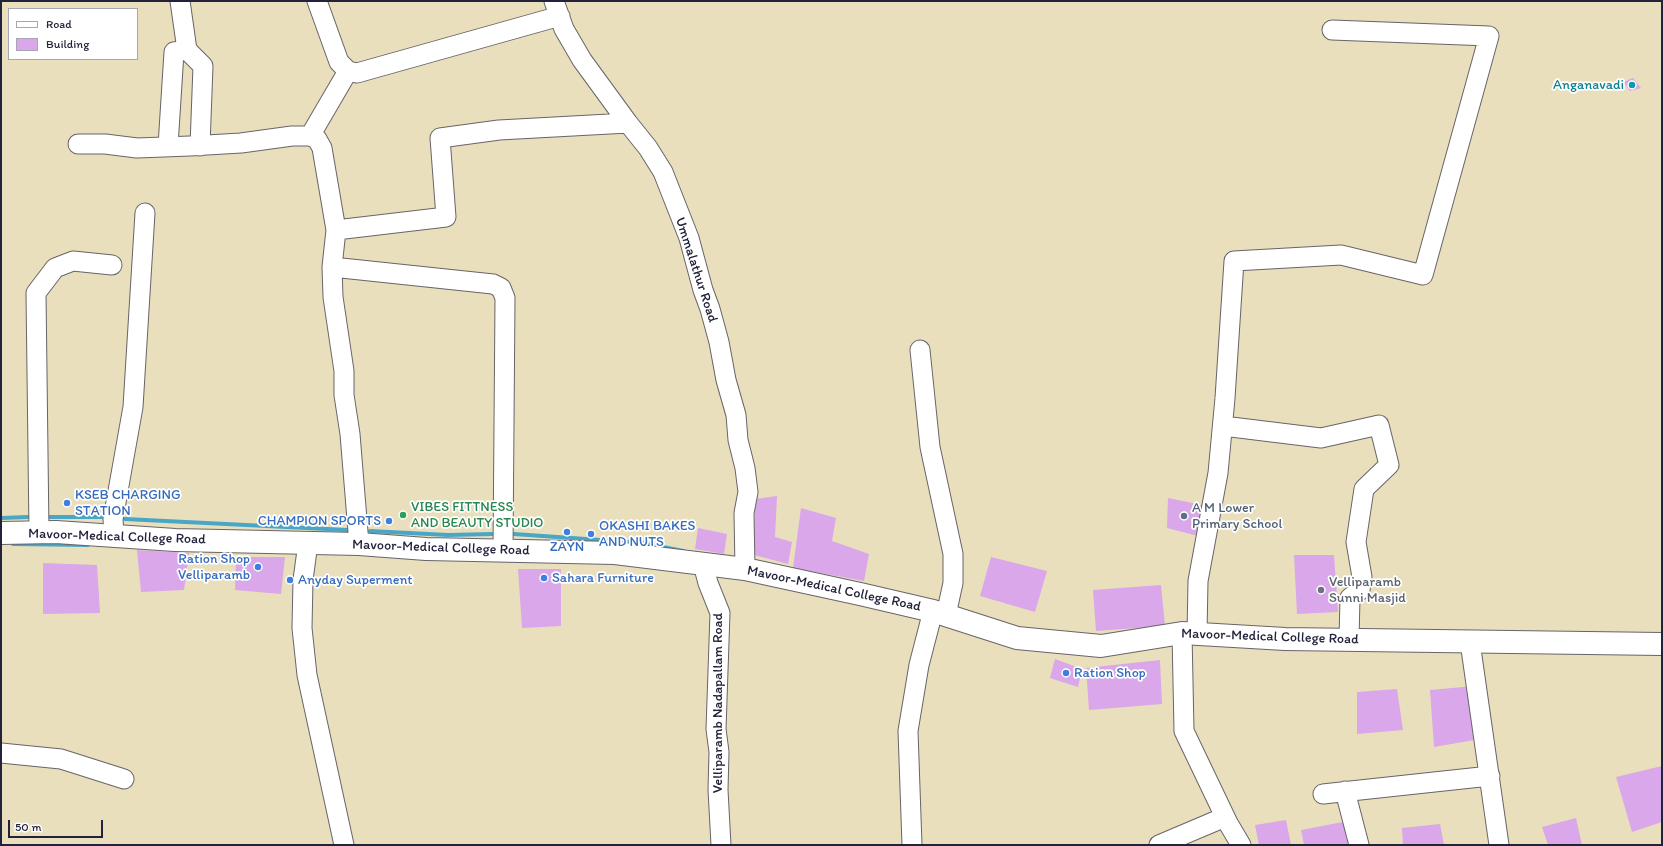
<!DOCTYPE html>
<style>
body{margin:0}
#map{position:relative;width:1663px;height:846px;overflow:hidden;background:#e9dfbc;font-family:Itim,sans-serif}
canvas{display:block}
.frame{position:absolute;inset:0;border:2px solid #22223b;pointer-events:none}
.legend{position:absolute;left:8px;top:8px;width:130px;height:52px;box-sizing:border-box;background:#fff;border:1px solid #a7a7b1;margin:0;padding:5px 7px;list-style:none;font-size:12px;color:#22223b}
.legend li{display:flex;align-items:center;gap:8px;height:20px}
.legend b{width:20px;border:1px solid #a7a7b1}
.scale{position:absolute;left:8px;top:820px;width:95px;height:18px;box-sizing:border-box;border:2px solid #22223b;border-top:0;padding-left:5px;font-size:12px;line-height:14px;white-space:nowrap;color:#22223b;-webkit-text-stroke:3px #fff;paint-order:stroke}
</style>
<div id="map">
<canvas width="1663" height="846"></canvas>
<div class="frame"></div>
<ul class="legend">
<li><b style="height:5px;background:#fff"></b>Road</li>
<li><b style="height:11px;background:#d9a7ea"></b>Building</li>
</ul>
<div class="scale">50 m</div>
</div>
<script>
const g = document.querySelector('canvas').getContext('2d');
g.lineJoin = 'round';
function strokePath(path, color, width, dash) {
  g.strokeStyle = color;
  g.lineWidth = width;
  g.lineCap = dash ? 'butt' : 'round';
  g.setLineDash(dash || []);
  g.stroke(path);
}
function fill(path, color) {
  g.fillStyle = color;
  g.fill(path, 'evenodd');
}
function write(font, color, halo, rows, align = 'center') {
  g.font = font + ' Itim,sans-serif';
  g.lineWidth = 3.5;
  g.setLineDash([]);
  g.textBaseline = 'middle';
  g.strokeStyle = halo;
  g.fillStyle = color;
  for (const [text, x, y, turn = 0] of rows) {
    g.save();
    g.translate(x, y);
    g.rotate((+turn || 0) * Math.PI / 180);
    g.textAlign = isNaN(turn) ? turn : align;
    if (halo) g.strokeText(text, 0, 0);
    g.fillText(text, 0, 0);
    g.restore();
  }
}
strokePath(new Path2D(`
 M49 517H102
 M1 518 28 517
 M125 519 347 530
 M370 531 448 535 493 534
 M514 534 643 543 683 551
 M13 544 88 545`), '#49a6c7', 4);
fill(new Path2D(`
 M1633 78 1641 88 1630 91 1623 82Z
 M777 496 775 537 792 542 788 564 754 555 755 499Z
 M1168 498 1202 505 1198 536 1167 528Z
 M801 508 836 518 832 541 869 554 864 581 793 568Z
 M698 528 727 534 724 554 695 549Z
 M137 550 189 553 184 590 141 592Z
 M1294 555H1334L1338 612 1297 614Z
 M236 557H285L281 594 235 590Z
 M991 557 1047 571 1035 612 980 596Z
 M43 563 97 565 100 613 43 614Z
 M518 569H561V626L522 628Z
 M1161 585 1165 626 1096 631 1093 590Z
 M1055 659 1082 669 1078 687 1050 678Z
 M1160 660 1162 704 1089 710 1086 668Z
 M1474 686 1480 739 1434 747 1430 690Z
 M1397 689 1403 730 1357 734V692Z
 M1662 766V822L1632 832 1616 777Z
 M1576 818 1582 845H1548L1542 827Z
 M1286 820 1291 845H1259L1255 825Z
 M1343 822 1348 845H1304L1301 830Z
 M1440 824 1444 845H1403L1402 828Z`), '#d9a7ea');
const minor = new Path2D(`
 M180 1 187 50
 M317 1 339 62 348 71 357 73 560 16
 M554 1 564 29 582 60 628 123 648 148 663 172 689 238 703 290 710 309 719 342 726 380 736 415 738 440 745 468 748 492 744 513 745 569
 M310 136 348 71
 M78 144H105L137 148 190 146 241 143 292 136H310L317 139 322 148 336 230 332 267 333 297 344 371V395L350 434 359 544
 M168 146 174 52 187 50 203 66 200 146
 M336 230 446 217 440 138 499 130 628 123
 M332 267 493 284 501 288 505 298 503 551
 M920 350 930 447 953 554V583L946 615
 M1223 426 1321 438 1379 425 1389 465 1364 489 1356 542 1362 577 1360 590 1350 598 1349 640
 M39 533 36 293 55 268 73 261 112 265
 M114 536 113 519 133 407 145 213
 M308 543 303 580 302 628 307 675 344 845
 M703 564 708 583 720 613 716 729 719 752 718 790 721 845
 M1182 633 1184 731 1228 823 1241 845
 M1197 634 1198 581 1218 473 1225 398 1234 261 1341 255 1423 275 1489 36 1332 30
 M1470 642 1499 845
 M1 753 61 759 124 779
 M1345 791 1359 845
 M1323 794 1490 776
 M912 845 908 731 919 665 933 611
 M1159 845 1225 817`);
const major = new Path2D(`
 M1 533 56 532 175 540 359 544 426 549 615 553 745 569 860 594 933 611 1017 638 1101 646 1182 633 1285 639 1662 644`);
strokePath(minor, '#686468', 21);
strokePath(major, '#686468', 24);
strokePath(minor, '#fff', 19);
strokePath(major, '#fff', 22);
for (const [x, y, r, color] of [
 [1632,85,4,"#0f9aa8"],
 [67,503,4,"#3f7fe0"],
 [403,515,4,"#2e9e5b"],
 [1184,516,4,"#5c6f8a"],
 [389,521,4,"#3f7fe0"],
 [567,532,4,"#3f7fe0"],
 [591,534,4,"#3f7fe0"],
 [258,567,4,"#3f7fe0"],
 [544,578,4,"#3f7fe0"],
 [290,580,4,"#3f7fe0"],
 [1321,590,4,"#6b7280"],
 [1066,673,4,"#3f7fe0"]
]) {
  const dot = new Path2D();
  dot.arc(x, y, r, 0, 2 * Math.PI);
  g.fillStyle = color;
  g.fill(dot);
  strokePath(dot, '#fff', 1.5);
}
write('14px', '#0d838f', '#fff', [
 ["Anganavadi",1624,85]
], 'right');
write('14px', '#22223b', '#fff', [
 ["Ummalathur Road",696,270,72],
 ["Mavoor-Medical College Road",117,537,2],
 ["Mavoor-Medical College Road",441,548,2],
 ["Mavoor-Medical College Road",834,589,12],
 ["Mavoor-Medical College Road",1270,637,2],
 ["Velliparamb Nadapallam Road",718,703,-90]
]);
write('14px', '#366cbe', '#fff', [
 ["KSEB CHARGING",75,495],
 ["STATION",75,511],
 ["CHAMPION SPORTS",381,521,"right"],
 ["OKASHI BAKES",599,526],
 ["AND NUTS",599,542],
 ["ZAYN",567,547,"center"],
 ["Ration Shop",250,559,"right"],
 ["Velliparamb",250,575,"right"],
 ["Sahara Furniture",552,578],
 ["Anyday Superment",298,580],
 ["Ration Shop",1074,673]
], 'left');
write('14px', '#27864d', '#fff', [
 ["VIBES FITTNESS",411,507],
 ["AND BEAUTY STUDIO",411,523]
], 'left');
write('14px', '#4e5e75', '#fff', [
 ["A M Lower",1192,508],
 ["Primary School",1192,524]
], 'left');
write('14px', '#5b616d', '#fff', [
 ["Velliparamb",1329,582],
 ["Sunni Masjid",1329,598]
], 'left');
</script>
